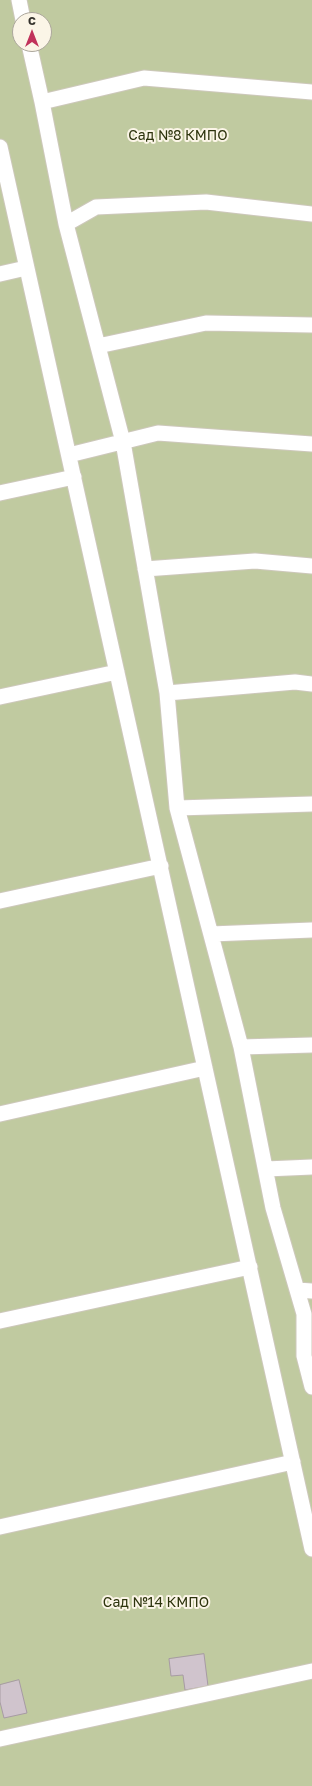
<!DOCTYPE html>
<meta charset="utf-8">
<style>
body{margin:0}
#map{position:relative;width:312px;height:1786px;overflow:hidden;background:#fbf5e7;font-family:"Golos Text",sans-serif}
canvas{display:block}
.north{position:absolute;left:12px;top:12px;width:40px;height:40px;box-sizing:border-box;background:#fbf5e7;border:1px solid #aba69b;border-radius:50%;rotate:0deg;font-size:11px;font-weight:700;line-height:16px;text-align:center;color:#32302a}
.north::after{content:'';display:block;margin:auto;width:14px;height:18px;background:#c1325b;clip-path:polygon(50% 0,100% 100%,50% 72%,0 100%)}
</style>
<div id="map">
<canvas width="312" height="1786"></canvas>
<div class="north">С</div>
</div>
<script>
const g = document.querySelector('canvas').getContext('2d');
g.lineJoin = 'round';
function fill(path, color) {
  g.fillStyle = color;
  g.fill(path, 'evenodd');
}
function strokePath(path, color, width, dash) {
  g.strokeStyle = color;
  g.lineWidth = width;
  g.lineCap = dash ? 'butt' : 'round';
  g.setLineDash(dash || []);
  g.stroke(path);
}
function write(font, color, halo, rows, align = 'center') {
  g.font = font + ' "Golos Text",sans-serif';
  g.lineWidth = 4;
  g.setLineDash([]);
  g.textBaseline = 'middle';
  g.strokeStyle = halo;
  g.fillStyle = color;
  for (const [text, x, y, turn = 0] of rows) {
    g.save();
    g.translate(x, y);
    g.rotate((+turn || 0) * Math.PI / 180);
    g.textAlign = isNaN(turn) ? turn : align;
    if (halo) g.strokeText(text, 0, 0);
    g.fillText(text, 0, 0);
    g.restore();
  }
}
fill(new Path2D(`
 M0 0H312V1786H0ZM20 20H44V44H20Z`), '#c0caa0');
const building = new Path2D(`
 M204 1654 208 1686 185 1690 183 1675 171 1676 169 1659Z
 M19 1680 27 1713 4 1718 0 1702V1685Z`);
fill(building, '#d0c4cd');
strokePath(building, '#a79ba4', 1);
const lane = new Path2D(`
 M19 0 23 20
 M29 44 42 102
 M0 147 312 1549
 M312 214 206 202 96 207 66 224 123 442 167 693 177 808 241 1047 273 1208 304 1314V1356L312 1387
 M66 224 42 102 144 78 312 92
 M0 274 26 268
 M98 346 206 323 312 325
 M69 455 158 433 312 444
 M0 493 74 477
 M145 569 255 561 312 566
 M167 693 295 682 312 684
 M0 697 117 672
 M177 808 312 804
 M0 901 161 866
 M211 934 312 930
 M241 1047 312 1045
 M0 1114 205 1068
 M266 1169 312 1167
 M297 1290 312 1291
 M0 1321 250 1267
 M0 1527 293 1462
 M0 1739 312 1671`);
strokePath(lane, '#cdc8bb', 17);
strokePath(lane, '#fff', 15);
write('14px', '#2d340d', '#fbf5e7', [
 ["Сад №8 КМПО",178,136],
 ["Сад №14 КМПО",156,1603]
]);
</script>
